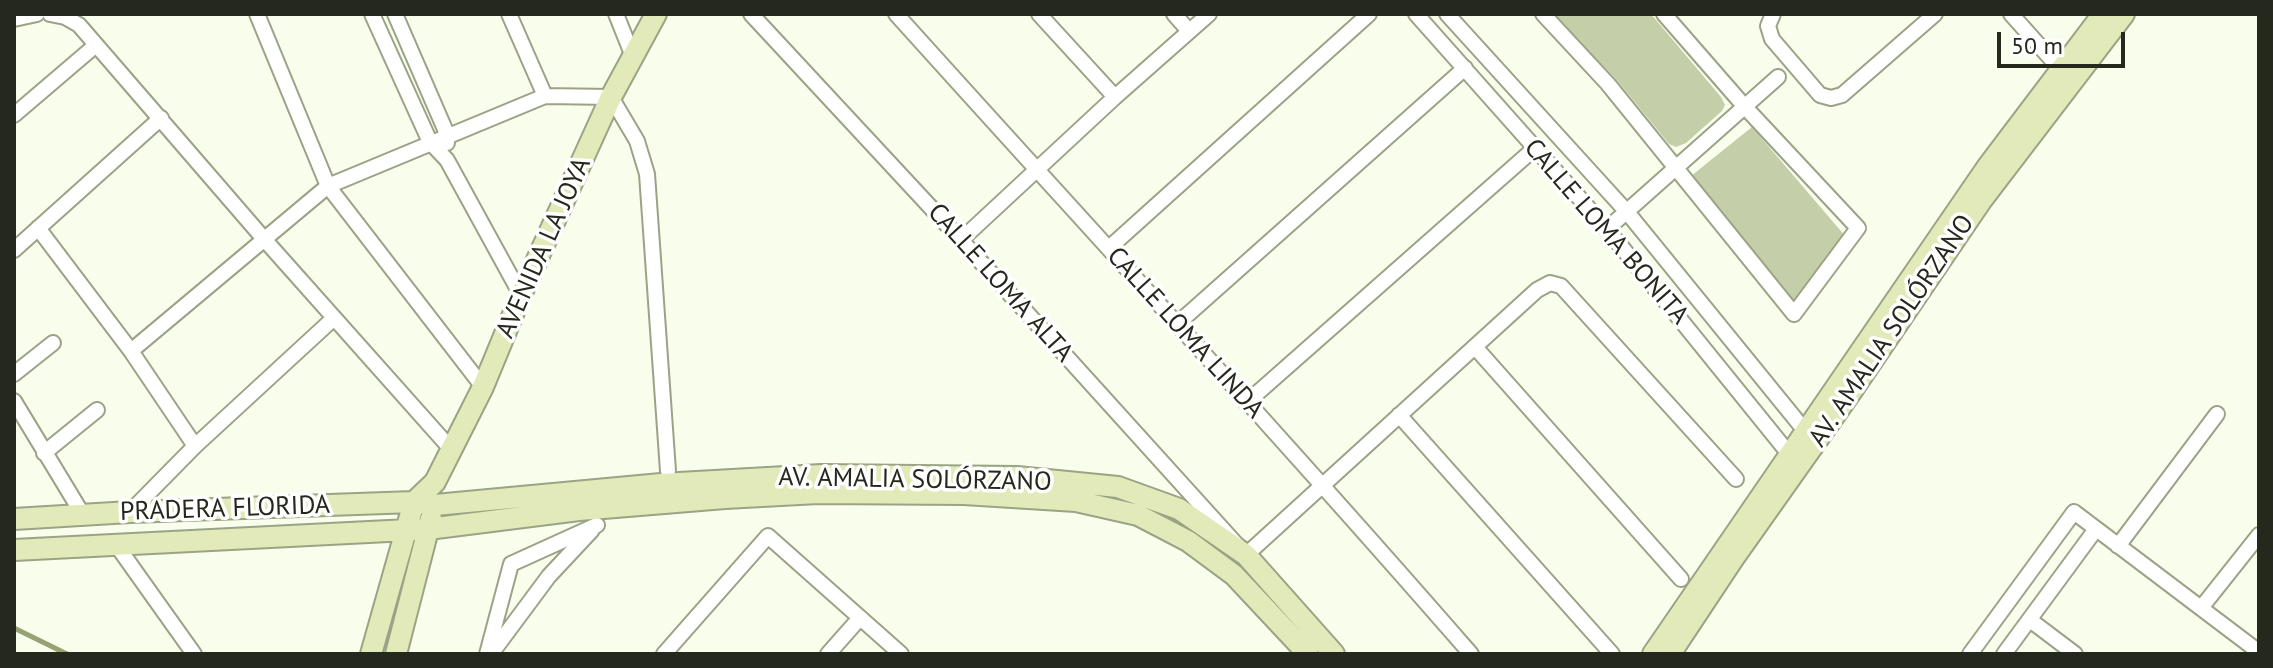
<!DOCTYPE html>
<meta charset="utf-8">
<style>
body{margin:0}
#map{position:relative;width:2273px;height:668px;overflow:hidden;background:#f8feeb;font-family:"PT Sans",sans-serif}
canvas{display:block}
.frame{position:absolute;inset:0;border:16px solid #25291d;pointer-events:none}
.scale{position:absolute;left:1997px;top:32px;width:128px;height:36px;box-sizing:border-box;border:4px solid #25291d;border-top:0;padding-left:10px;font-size:24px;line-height:28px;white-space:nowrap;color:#25291d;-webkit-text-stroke:6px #fff;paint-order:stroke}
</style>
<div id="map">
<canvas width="2273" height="668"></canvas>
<div class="frame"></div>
<div class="scale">50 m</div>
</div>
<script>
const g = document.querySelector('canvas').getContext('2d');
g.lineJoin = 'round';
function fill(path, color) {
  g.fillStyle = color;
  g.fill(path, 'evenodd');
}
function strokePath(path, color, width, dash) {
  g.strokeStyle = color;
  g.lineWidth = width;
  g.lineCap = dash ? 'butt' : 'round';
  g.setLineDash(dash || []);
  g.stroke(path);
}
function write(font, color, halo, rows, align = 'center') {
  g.font = font + ' "PT Sans",sans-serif';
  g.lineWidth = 7;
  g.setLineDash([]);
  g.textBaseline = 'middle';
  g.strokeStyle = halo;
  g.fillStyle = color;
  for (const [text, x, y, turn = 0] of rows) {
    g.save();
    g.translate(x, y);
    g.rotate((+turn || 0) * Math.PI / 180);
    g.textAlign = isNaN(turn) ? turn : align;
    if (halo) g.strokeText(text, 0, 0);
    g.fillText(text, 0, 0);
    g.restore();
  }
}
fill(new Path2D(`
 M1552 14H1651L1721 97 1725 105 1722 111 1686 143 1676 147 1669 144 1615 78Z
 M1752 127 1846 237 1796 303 1691 176Z`), '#c4cfa9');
strokePath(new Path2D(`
 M14 628 67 654`), '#95a271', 5);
const minor = new Path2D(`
 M50 14 65 17 79 25 264 239 451 449
 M257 14 328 186 483 387
 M372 14 430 142 447 160 521 295
 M395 14 447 134V143
 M509 14 545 96
 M616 14 632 54
 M751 14 961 240 1246 555 1537 290 1550 283 1561 286 1736 479
 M896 14C1088 227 1283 438 1471 654
 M1039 14 1115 97
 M1174 14 1189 31
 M1416 14 1607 229 1790 455
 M1447 14 1627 212 1806 432
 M1543 14 1608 84 1794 314 1858 228 1745 107 1664 14
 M1773 14 1768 26 1772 39 1820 95 1831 98 1842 95 1935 14
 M2011 14 2061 70
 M14 19 37 14
 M14 115 96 45
 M38 228 131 351 195 446
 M1607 229 1778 77
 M961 240 1115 97 1209 14
 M1109 248 1369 14
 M14 250 161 118
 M1176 325 1465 68
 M1475 347 1681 579
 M131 351 328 186 545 96 611 97 637 141 647 174 668 471
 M14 374 53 343
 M14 401 83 515
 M1246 403 1535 148
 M1399 415 1612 654
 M44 453 97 410
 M130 512 195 446 334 318
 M115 543 194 654
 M2118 546 2217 414
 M2201 608 2259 535
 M2030 620 2075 654
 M487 654 511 564 597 525
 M491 654 549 576 592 530
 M664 654 768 536 901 654
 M828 654 859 619
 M1970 654 2074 512 2259 652
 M2004 654 2096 529`);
const secondary = new Path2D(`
 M14 519 130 512 414 502 435 505 661 484 821 475 1017 477 1118 487 1179 509 1246 555 1334 654
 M14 550 428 529 579 510 725 498 818 493 964 494 1076 501 1138 515 1188 541 1234 575 1308 654
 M371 654 414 502 435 482 483 387 521 295 611 97 656 14
 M396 654 431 518
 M1653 654 1988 166 2103 14
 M1670 654 1733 559 1849 395 1981 201 2124 14`);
strokePath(minor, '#9ba386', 18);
strokePath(secondary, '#9ba386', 24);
strokePath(minor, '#fff', 14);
strokePath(secondary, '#e1eab8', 20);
write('26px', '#25291d', '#fff', [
 ["CALLE LOMA BONITA",1606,232,49],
 ["AVENIDA LA JOYA",544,248,-66],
 ["CALLE LOMA ALTA",1000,283,48],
 ["AV. AMALIA SOLÓRZANO",1892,331,-56],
 ["CALLE LOMA LINDA",1185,333,48],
 ["AV. AMALIA SOLÓRZANO",915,480,1],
 ["PRADERA FLORIDA",225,509,-2]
]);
</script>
